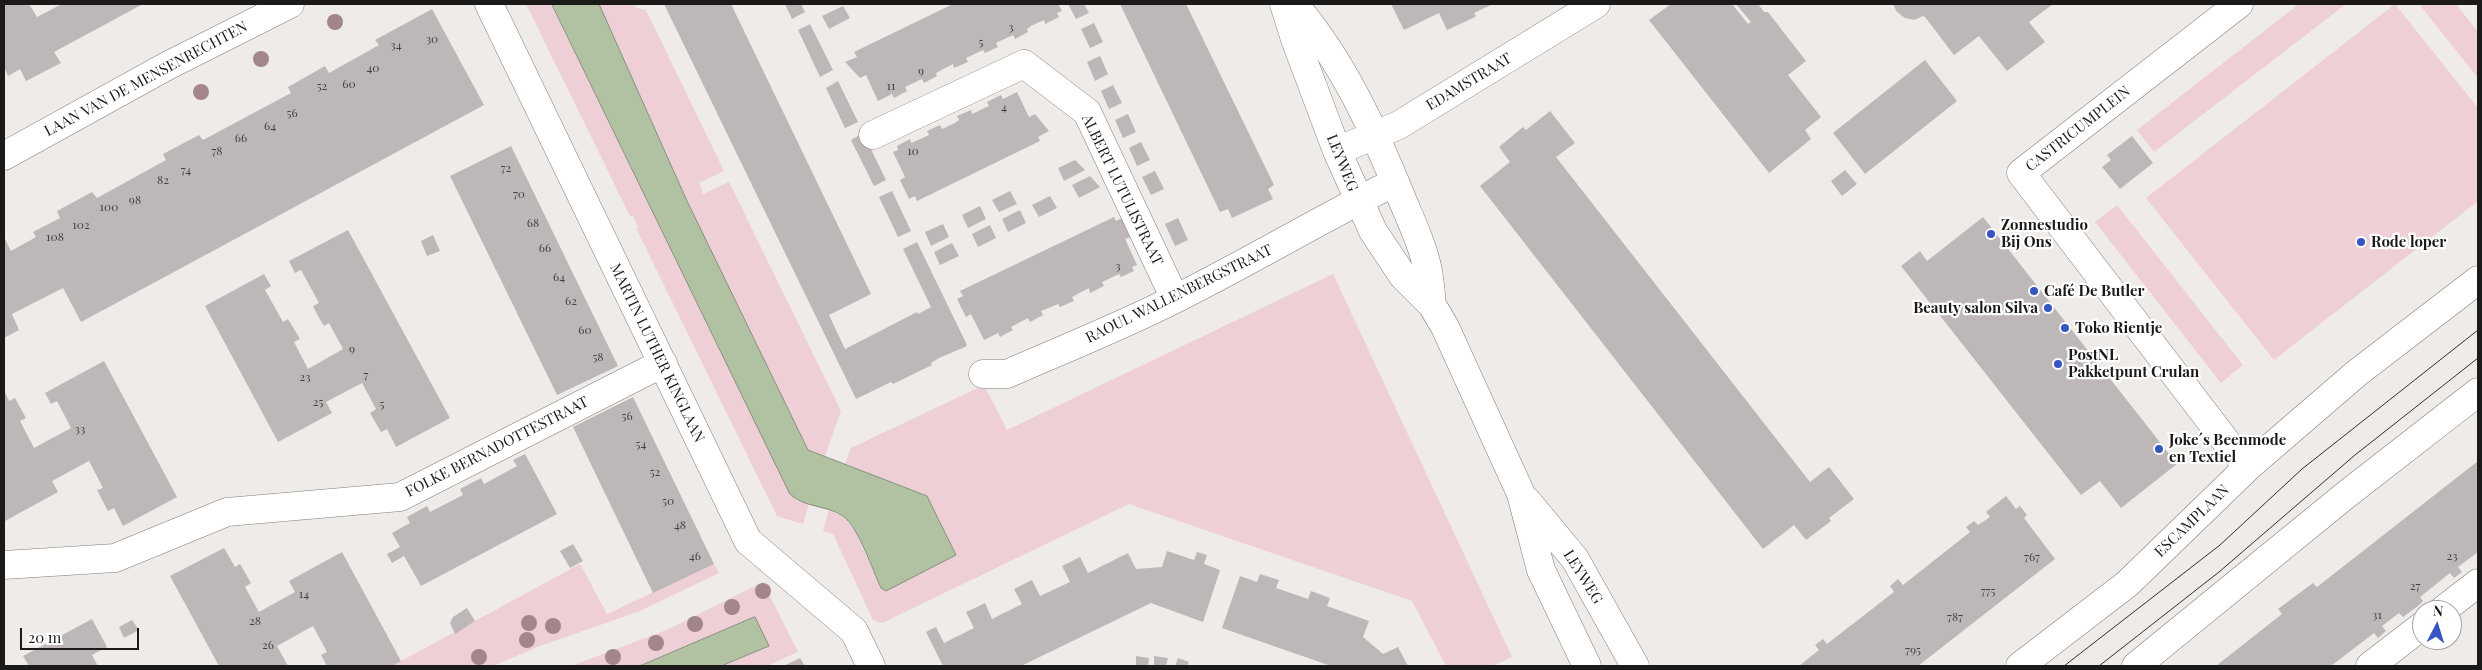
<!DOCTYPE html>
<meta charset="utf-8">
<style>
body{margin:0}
#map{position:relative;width:2482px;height:670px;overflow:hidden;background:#eeebe8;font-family:"Playfair Display",serif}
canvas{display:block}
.frame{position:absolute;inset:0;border:5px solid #1b1a19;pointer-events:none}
.north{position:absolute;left:2412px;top:600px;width:50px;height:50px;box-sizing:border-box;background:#fff;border:1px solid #a4a3a3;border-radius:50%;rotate:5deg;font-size:14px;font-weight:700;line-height:20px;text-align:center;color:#1b1a19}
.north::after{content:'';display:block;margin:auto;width:18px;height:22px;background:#3555c6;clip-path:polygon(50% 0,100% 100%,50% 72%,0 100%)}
.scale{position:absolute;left:20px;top:628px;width:119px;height:22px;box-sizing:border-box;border:2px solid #1b1a19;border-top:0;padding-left:6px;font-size:15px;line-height:18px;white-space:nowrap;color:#1b1a19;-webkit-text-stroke:4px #fff;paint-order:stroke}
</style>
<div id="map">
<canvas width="2482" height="670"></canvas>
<div class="frame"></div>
<div class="north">N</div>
<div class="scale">20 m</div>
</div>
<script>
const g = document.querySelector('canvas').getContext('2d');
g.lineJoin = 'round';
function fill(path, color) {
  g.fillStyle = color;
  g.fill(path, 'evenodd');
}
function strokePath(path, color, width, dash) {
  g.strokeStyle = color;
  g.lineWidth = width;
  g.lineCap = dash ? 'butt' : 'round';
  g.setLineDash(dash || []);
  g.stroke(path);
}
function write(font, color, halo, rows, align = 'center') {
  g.font = font + ' "Playfair Display",serif';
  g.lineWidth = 4.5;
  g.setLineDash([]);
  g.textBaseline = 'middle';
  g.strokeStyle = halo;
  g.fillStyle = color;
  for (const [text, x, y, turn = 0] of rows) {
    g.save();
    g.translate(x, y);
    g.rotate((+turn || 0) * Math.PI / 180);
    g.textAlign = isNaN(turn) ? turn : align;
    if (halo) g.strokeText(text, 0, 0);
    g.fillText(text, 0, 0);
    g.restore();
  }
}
fill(new Path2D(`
 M526 4H552L796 500 809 504 803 524 777 516 636 228 638 227 633 216H630Z
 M599 4H635L637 8 646 10 724 171 699 183 703 194 729 182 841 411 825 456 808 450 687 201Z
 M2299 4H2346L2154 152 2137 130Z
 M2395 4 2478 108V201L2274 360 2146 198Z
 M2419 4H2456L2478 32V78Z
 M2117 205 2243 365 2221 383 2095 222Z
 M1333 274 1512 657 1492 666H1446L1412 601 1129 504 882 623 873 620 833 534 823 531 829 510 844 517 856 533 881 588 886 590 956 555 927 496 845 464 851 448 984 385 1007 430Z
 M580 564 607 614 714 564 719 573 640 611 540 646 493 666H392Z
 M763 582 798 652 767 666H721L769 646 755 618 640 666H571L669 629Z`), '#efcfd6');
const water = new Path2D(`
 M552 4H599L687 201 808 450 927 496 956 555 886 591 881 588C872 569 859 528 843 516 827 505 804 508 790 494Z
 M755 617 769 646 721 666H640Z`);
fill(water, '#b1c2a3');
strokePath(water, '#84907a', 1);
fill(new Path2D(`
 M4 4H29L37 17 62 4H143L54 52 61 63 26 81 20 69 8 76 4 67Z
 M664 4H731L871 294 829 315 845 349 917 312 918 314 931 307 903 249 917 242 967 345 965 347 939 358 931 363 932 365 893 384 891 382 856 399Z
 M785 4H801L805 12 792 19Z
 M953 4H1058L1062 11 1057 13 1059 17 1045 24 1044 20 1031 26 1027 29 1028 32 1015 39 1013 35 1000 41 996 43 998 47 985 53 983 50 966 58 968 62 954 68 953 64 936 73 937 76 924 83 922 79 905 87 907 91 894 98 892 94 878 101 866 75 860 78 845 62 857 57 854 52Z
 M1068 4H1084L1089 13 1076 19Z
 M1120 4H1186L1274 185 1268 189 1273 199 1232 218 1228 209 1220 212Z
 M1391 4H1493L1474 13 1476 16 1473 18 1447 30 1439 13 1404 30Z
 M1671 4H1732L1748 24 1751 22 1736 4H1758L1764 12H1768L1806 61 1788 75 1821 117 1805 130 1811 139 1769 173 1649 20Z
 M1893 4H2053L2029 22 2045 42 2007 71 1979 36 1954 55 1925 17 1923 16 1914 20 1905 18 1897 12Z
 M843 6 850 18 829 29 822 16Z
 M432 9 484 105 81 322 63 288 12 314 19 330 4 338V237L11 251 36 237 33 232 60 218 57 211 92 192 97 198 166 160 163 154 199 135 203 140 291 93 288 87 325 66 329 73 379 45 375 40Z
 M1094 23 1103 42 1090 48 1081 29Z
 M810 24 833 70 820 77 798 30Z
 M1100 56 1108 74 1095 81 1087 62Z
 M1925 60 1957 101 1865 174 1833 133Z
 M838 81 858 122 845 128 826 88Z
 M1113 85 1122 103 1109 109 1101 91Z
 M1017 92 1029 117 1035 114 1049 131 1038 137 1040 141 917 201 915 196 909 199 900 180 905 177 893 152 898 150 897 146 910 139 911 143 925 137 929 135 927 131 940 125 942 129 955 123 959 120 957 116 971 110 972 114 989 106 987 102 1001 95 1003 99Z
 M1550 111 1575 143 1556 157 1810 482 1829 467 1854 499 1829 518 1831 521 1806 540 1794 525 1763 549 1480 186 1510 162 1499 147 1523 127 1526 130Z
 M1128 114 1136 132 1123 138 1115 120Z
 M863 133 886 180 874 186 851 140Z
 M2132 136 2153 163 2120 189 2102 167 2111 160 2107 155Z
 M1141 142 1150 160 1137 166 1129 148Z
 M511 146 618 366 557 395 450 176Z
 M1075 160 1085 170 1064 181 1058 168Z
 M1845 170 1857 184 1842 196 1831 181Z
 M1155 171 1164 189 1151 195 1142 177Z
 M1090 176 1100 187 1079 198 1072 185Z
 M892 191 911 231 898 237 879 197Z
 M1010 191 1017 204 999 212 992 200Z
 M1050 196 1057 208 1039 217 1032 205Z
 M980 206 986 219 968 228 962 215Z
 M1020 210 1026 223 1008 232 1002 219Z
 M1114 217 1116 221 1125 217 1131 237 1125 239 1137 265 1132 267 1134 271 1121 277 1119 274 1102 282 1104 286 1090 293 1089 288 1072 297 1074 301 1060 307 1058 304 1041 311 1043 315 1030 322 1028 318 1011 327 1013 330 1000 337 998 333 984 340 971 314 966 317 957 299 963 296 960 291Z
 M1983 217 2177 464 2121 508 2100 481 2081 495 1901 266 1920 251 1927 261Z
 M1178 218 1188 240 1175 246 1165 224Z
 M943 224 949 237 931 246 925 232Z
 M990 225 996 238 978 247 972 234Z
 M348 230 450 418 396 447 387 429 381 432 370 413 376 409 362 383 326 402 332 413 278 442 205 306 264 274 271 286 265 290 283 322 288 319 300 339 294 342 308 369 343 349 329 323 324 326 318 316 313 306 319 303 301 270 295 273 289 261Z
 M433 235 440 251 427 256 421 241Z
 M952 243 959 256 940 265 934 252Z
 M104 361 177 497 123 526 114 508 108 511 97 490 103 488 89 461 52 481 58 492 5 521 4 390 9 401 15 398 26 418 20 421 34 448 71 428 57 401 51 404 45 393Z
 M633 397 714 564 653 593 573 427Z
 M525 454 557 514 421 586 404 556 392 563 387 554 400 547 392 533 410 523 407 517 427 506 430 512 463 495 460 489 481 478 484 484 517 466 513 460Z
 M2478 461V552L2458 567 2462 572 2454 578 2450 573 2420 597 2423 601 2418 606 2403 617 2399 613 2382 626 2386 631 2378 638 2374 633 2331 666H2216L2282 614 2278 609 2313 583 2317 587Z
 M2006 496 2016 509 2020 506 2027 515 2024 518 2055 559 1918 666H1799L1819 650 1815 645 1823 639 1827 644 1894 592 1890 586 1898 579 1903 585 1970 532 1966 527 1974 521 1978 525 1990 517 1986 512Z
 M573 544 583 561 570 568 560 551Z
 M224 548 235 567 240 564 251 583 245 587 259 612 295 592 289 581 342 552 401 661 392 666H327L321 655 327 652 313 626 277 646 288 666H219L170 576Z
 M1167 551 1194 560 1197 552 1207 555 1204 564 1220 570 1203 622 1151 603 1021 666H943L926 632 936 627 944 643 974 628 966 612 975 608 985 603 992 619 1022 604 1014 589 1032 580 1040 596 1070 582 1062 566 1080 557 1088 573 1128 553 1136 569 1162 567Z
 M1260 574 1279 580 1276 588 1308 599 1311 591 1330 598 1327 606 1369 621 1363 637 1383 654 1398 647 1408 666H1331L1222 628 1240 576 1257 582Z
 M467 608 475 621 455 634 450 623 453 617Z
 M92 619 107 647 92 655 98 666H29L23 656Z
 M132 620 139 630 124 638 119 627Z
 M1136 656 1149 658 1148 666 1136 665Z
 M1154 656 1168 658 1166 666H1154Z
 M800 658 805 666H783L792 662Z
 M1178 658 1189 662 1187 666H1175Z`), '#bdb8b7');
const minor = new Path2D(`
 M489 4 748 541 854 631 871 666
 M1284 4 1295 39 1337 151 1373 231 1403 276 1432 305 1445 327 1521 494 1541 570 1587 666
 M1294 4C1343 61 1374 130 1402 199 1412 223 1423 246 1428 271 1430 282 1431 294 1432 305
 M2239 4 2021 173 2231 448 2249 466
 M873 135 1024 64 1087 112 1175 299
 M1337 151 1399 125 1596 4
 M4 156 167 66 290 4
 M983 374H1007C1064 349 1122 326 1177 298 1251 261 1321 219 1395 182
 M1527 501 1575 559 1635 666
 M4 565 115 558 227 512 400 497 663 363
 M2443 610 2478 583
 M2020 666 2127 584 2249 466 2357 373 2478 280
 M2136 666 2347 494 2478 392
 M2370 666 2422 626`);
strokePath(minor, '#807e7b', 29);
strokePath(minor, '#fff', 28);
strokePath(new Path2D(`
 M2064 666 2220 545 2302 469 2478 330
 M2099 666 2219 572 2355 455 2478 358`), '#31302f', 1);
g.fillStyle = '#a3858c';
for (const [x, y] of [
 [335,22],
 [261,59],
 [201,92],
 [763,591],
 [732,607],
 [529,623],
 [695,624],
 [553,626],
 [527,640],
 [656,643],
 [479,657],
 [613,657]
]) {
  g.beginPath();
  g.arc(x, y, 8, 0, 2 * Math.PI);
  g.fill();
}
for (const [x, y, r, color] of [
 [1991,234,5,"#3555c6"],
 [2361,242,5,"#3555c6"],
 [2034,291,5,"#3555c6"],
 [2048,308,5,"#3555c6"],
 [2065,328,5,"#3555c6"],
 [2058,364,5,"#3555c6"],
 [2159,449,5,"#3555c6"]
]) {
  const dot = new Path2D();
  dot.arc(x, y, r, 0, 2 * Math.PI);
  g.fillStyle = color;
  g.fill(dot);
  strokePath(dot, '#fff', 2);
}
write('12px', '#444240', null, [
 ["3",1011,27],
 ["30",432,39],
 ["5",981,42],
 ["34",396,45],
 ["40",373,68],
 ["9",921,71],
 ["60",349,84],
 ["52",322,86],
 ["11",891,86],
 ["4",1004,107],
 ["56",292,113],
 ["64",270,126],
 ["66",241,138],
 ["78",217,151],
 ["10",913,151],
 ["72",506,168],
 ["74",186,170],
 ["82",163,180],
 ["70",519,194],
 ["98",135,200],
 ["100",109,207],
 ["68",533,223],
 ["102",81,225],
 ["108",55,237],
 ["66",545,248],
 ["3",1118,266],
 ["64",559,277],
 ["62",571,301],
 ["60",585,330],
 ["9",352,349],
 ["58",598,357],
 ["7",366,375],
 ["23",305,377],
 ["25",318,402],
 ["5",382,404],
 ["56",627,416],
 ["33",80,429],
 ["54",641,444],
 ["52",655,472],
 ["50",668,501],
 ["48",680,525],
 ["46",695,556],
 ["23",2452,556],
 ["767",2032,557],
 ["27",2415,586],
 ["775",1988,591],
 ["14",304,594],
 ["31",2377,615],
 ["787",1955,617],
 ["28",255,621],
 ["26",268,645],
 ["795",1913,650]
]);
write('15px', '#1b1a19', '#fff', [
 ["LAAN VAN DE MENSENRECHTEN",146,79,-28],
 ["EDAMSTRAAT",1469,82,-31],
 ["CASTRICUMPLEIN",2078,129,-38],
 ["LEYWEG",1342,163,68],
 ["ALBERT LUTULISTRAAT",1122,190,64],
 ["RAOUL WALLENBERGSTRAAT",1179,294,-26],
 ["MARTIN LUTHER KINGLAAN",657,353,64],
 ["FOLKE BERNADOTTESTRAAT",497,447,-27],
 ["ESCAMPLAAN",2192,521,-44],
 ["LEYWEG",1583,577,58]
]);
write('bold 15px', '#1b1a19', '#fff', [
 ["Zonnestudio",2001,225],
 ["Bij Ons",2001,242],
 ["Rode loper",2371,242],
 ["Café De Butler",2044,291],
 ["Beauty salon Silva",2038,308,"right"],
 ["Toko Rientje",2075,328],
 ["PostNL",2068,355],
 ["Pakketpunt Crulan",2068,372],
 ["Joke´s Beenmode",2169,440],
 ["en Textiel",2169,457]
], 'left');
</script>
